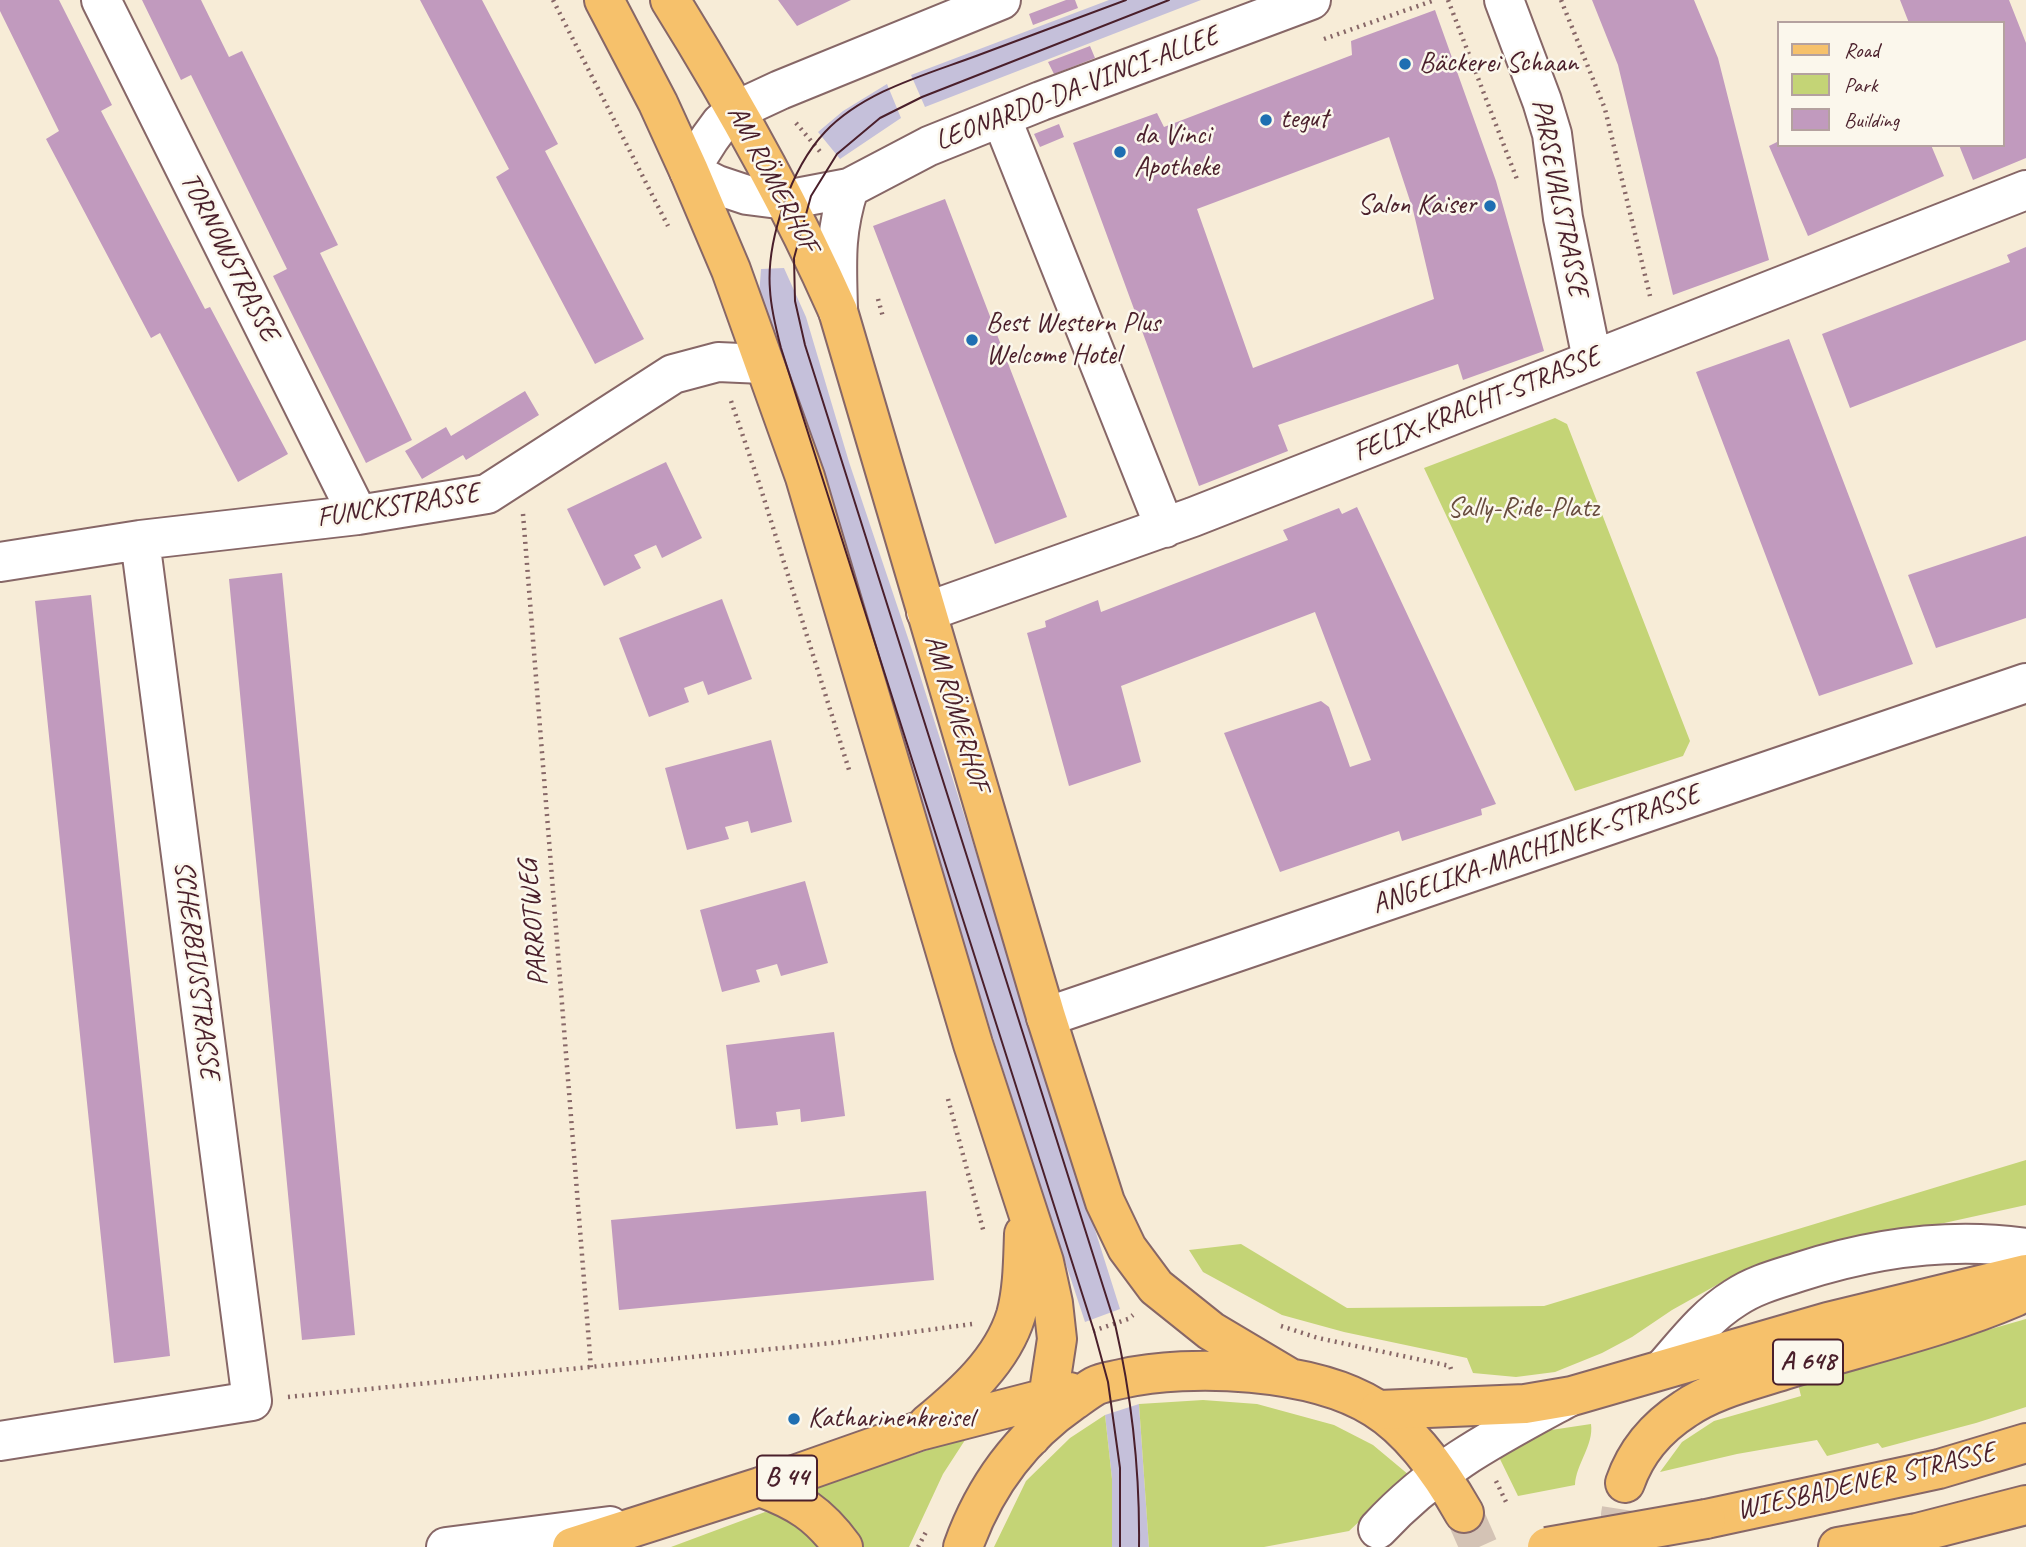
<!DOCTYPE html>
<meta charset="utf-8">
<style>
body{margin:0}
#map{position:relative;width:2026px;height:1547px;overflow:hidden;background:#f7ecd7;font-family:Caveat,sans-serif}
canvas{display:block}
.legend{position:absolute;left:1777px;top:21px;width:228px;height:126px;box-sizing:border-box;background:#fbf7ec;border:2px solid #b4a19f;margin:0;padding:9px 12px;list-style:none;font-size:21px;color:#4a1f2b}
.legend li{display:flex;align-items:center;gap:14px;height:35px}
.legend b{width:35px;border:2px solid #b4a19f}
</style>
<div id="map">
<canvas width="2026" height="1547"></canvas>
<ul class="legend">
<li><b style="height:9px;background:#f6c16b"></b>Road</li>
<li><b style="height:19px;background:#c4d476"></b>Park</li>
<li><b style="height:19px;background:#c19abe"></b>Building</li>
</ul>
</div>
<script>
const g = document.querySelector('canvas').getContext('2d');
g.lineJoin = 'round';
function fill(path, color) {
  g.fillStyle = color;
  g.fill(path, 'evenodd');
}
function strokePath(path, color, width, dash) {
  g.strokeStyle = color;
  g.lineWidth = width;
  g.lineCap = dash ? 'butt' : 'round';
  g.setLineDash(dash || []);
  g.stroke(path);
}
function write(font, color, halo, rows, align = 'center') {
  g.font = font + ' Caveat,sans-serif';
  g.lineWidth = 5;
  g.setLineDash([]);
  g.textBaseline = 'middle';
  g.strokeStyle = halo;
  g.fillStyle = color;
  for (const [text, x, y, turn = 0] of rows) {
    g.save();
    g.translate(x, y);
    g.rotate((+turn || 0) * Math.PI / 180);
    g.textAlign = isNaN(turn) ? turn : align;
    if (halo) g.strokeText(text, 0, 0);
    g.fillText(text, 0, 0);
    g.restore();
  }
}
fill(new Path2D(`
 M1109 0H1201L925 107 911 75Z
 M887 84 901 118 840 159 818 132 843 111Z
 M784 268 806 317 849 462 912 650 1120 1309 1085 1322 1031 1158 759 296 761 269Z
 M1139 1404 1149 1547H1112V1479L1105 1415Z`), '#c5c0da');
fill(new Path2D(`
 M1555 418 1567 424 1690 741 1683 756 1575 791 1424 468Z
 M2026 1160V1205L1785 1258 1731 1277 1672 1310 1632 1337 1602 1353 1555 1372 1516 1377 1473 1373 1467 1358 1344 1332 1282 1315 1203 1272 1189 1250 1241 1244 1347 1308 1544 1306Z
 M2026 1319V1407L1976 1423 1882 1448 1878 1443 1827 1456 1817 1440 1737 1454 1660 1472 1682 1442 1714 1421 1801 1396 1798 1384Z
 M1203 1400 1257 1404 1334 1425 1373 1445 1409 1475 1349 1531 1264 1547H1149L1139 1404Z
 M1105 1415 1112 1479V1547H994L1026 1481 1070 1438Z
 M1591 1424C1594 1445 1576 1464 1575 1485L1518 1496 1498 1455 1531 1433Z
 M967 1437 943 1474 909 1547H860L814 1488Z
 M765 1512 787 1516 824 1547H671Z`), '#c4d476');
fill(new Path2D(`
 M0 0H59L112 105 101 111 205 309 210 307 288 454 238 482 160 333 151 338 46 139 59 131 0 11Z
 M142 0H201L229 57 242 51 338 245 320 253 412 440 366 463 273 276 287 269 191 75 181 80Z
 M420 0H482L558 144 545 151 644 339 595 364 496 177 509 169Z
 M778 0H851L797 26Z
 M1066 0H1075L1078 8 1033 25 1029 14Z
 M1592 0H1694L1718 58 1769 260 1673 295 1618 65Z
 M1900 0H2009L2026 43V158L1973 180 1959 145H2003V23H1909Z
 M1435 10 1496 181 1544 351 1463 380 1458 364 1278 425 1288 451 1199 486 1073 143 1157 113 1164 127 1352 55 1351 41ZM1389 137 1413 210 1434 299 1253 368 1197 209Z
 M1090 46 1095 58 1054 74 1048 62Z
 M1059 124 1064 137 1040 147 1034 134Z
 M1779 141V145H1931L1944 176 1808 236 1769 146Z
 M945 199 1067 517 995 544 873 226Z
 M2026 247V340L1850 408 1822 334 2010 262 2007 255Z
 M1789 339 1913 664 1819 696 1696 372Z
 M525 391 539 415 466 460 463 455 422 479 405 451 446 427 451 436Z
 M666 462 702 538 662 558 656 545 634 555 641 568 604 586 567 509Z
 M1357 507 1496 804 1481 809 1482 815 1402 841 1399 831 1280 872 1224 733 1321 701 1329 707 1350 767 1371 760 1315 612 1121 686 1141 762 1069 786 1027 633 1046 627 1045 621 1098 600 1101 612 1288 540 1283 530 1339 508 1342 514Z
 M2026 536V618L1936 648 1908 575Z
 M282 573 355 1335 302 1340 229 579Z
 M91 595 170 1356 114 1363 35 601Z
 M722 599 752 679 708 695 703 681 684 688 689 702 649 717 619 638Z
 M771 740 792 822 751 833 748 821 725 827 729 839 687 850 665 768Z
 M805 881 828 963 781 976 777 964 756 970 760 982 722 992 700 910Z
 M834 1032 845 1116 801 1122 800 1109 776 1112 778 1125 736 1129 726 1045Z
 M926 1191 934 1280 619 1310 611 1220Z`), '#c19abe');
strokePath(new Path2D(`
 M1464 1513 1479 1547`), '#d4c3b5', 38, [38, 19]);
strokePath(new Path2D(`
 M1620 1547V1515L1625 1483`), '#d4c3b5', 38, [38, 19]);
const minor = new Path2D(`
 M101 0 358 515
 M1001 0 780 90 737 110 721 123 710 138 689 171 717 185 747 195 786 200 849 188 929 146 1041 101 1311 0
 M1504 0 1542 101 1552 134 1563 218 1592 359
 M1001 117 1165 528
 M838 311C837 264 834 234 849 188
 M0 562 140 540 358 515 487 494 673 374 718 362 763 364
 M926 612 1193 517 2026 190
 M1046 1017 2026 683
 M1663 1369C1685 1344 1706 1316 1735 1298 1754 1285 1777 1279 1799 1272 1873 1248 1949 1237 2026 1248
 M0 1441 252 1401 140 540
 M1378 1529C1434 1468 1495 1437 1567 1398
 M446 1547 610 1526`);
const major = new Path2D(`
 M604 0 658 103 689 171 731 270 805 477 973 1044 1044 1262 1053 1303 1057 1339 1048 1398 1031 1437
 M670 0C733 101 790 203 838 311L1046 1017 1105 1202 1127 1248 1156 1287 1211 1331 1290 1378
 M928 1424C963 1395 1002 1361 1016 1315 1023 1289 1023 1261 1024 1234
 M760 1487C798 1501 819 1514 843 1547
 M572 1547 760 1487 919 1431 1070 1392
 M963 1547C984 1488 1021 1437 1073 1401 1080 1396 1088 1390 1095 1386 1103 1382 1113 1381 1121 1379 1191 1363 1313 1369 1375 1408 1412 1431 1443 1476 1464 1513`);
const highway = new Path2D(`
 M1379 1410 1525 1404 1572 1396 1828 1322 2026 1274
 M1625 1483C1636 1451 1657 1427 1685 1409 1714 1389 1751 1381 1784 1370 1861 1346 1940 1329 2015 1297
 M1706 1519 1939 1469 2026 1443
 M1838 1547 1917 1533 2026 1505`);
strokePath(minor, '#876767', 42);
strokePath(major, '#876767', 42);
strokePath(highway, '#876767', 42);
strokePath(new Path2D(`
 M553 0 668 226
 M1448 0 1518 182
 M1561 0 1605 109 1650 296
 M1324 39 1435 0
 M796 123 822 154
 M878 299 883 317
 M731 401 760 486 850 773
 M523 514 591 1368
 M948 1099 984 1233
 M1281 1326 1318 1338 1450 1366 1451 1369
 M1093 1331 1128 1319 1133 1315
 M288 1397 832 1343 972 1324
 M1496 1481 1507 1504
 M918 1547 926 1532`), '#876767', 4.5, [2, 5]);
strokePath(minor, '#fff', 38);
strokePath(major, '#f6c16b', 38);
strokePath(highway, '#f6c16b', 38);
strokePath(new Path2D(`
 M1120 1547V1468L1108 1382 1094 1331 781 348C776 329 771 309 770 290 766 241 791 168 825 132 864 91 925 75 976 56 1026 37 1076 19 1126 0
 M1139 1547C1140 1471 1132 1398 1115 1324L805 345 795 301 794 258 811 196 837 154 880 118 922 97 1169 0`), '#4a1f2b', 2);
const highwayBridge = new Path2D(`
 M1547 1547 1706 1519`);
strokePath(highwayBridge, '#876767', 42, []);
strokePath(highwayBridge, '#f6c16b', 38);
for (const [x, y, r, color] of [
 [1405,64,7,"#1f6fb2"],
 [1266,120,7,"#1f6fb2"],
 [1120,152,7,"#1f6fb2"],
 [1490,206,7,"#1f6fb2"],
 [972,340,7,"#1f6fb2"],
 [794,1419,7,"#1f6fb2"]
]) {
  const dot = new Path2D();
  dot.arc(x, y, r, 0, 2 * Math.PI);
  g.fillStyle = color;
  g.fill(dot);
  strokePath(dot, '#fbf7ec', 2.5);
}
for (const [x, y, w] of [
 [1808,1362,70],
 [787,1478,60]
]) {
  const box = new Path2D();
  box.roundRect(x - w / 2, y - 22.5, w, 45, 5);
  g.fillStyle = '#fbf7ec';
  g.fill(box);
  strokePath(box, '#4a1f2b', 2);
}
write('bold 26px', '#4a1f2b', null, [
 ["A 648",1808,1362],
 ["B 44",787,1478]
]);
write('28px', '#4a1f2b', '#fbf7ec', [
 ["Bäckerei Schaan",1419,64],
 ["tegut",1280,120],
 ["da Vinci",1134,136],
 ["Apotheke",1134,168],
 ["Salon Kaiser",1476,206,"right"],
 ["Best Western Plus",986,324],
 ["Welcome Hotel",986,356],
 ["Katharinenkreisel",808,1419]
], 'left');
write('28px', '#4a1f2b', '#fbf7ec', [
 ["LEONARDO-DA-VINCI-ALLEE",1077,89,-21],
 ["AM RÖMERHOF",772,179,62],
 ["PARSEVALSTRASSE",1559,198,79],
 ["TORNOWSTRASSE",229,257,63],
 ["FELIX-KRACHT-STRASSE",1477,405,-22],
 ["FUNCKSTRASSE",398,506,-9],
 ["AM RÖMERHOF",956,713,73],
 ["ANGELIKA-MACHINEK-STRASSE",1536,850,-19],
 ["PARROTWEG",534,923,-95],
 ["SCHERBIUSSTRASSE",196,970,83],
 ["WIESBADENER STRASSE",1866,1482,-13]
]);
write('28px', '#684c3e', '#fbf7ec', [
 ["Sally-Ride-Platz",1523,509]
]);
</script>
